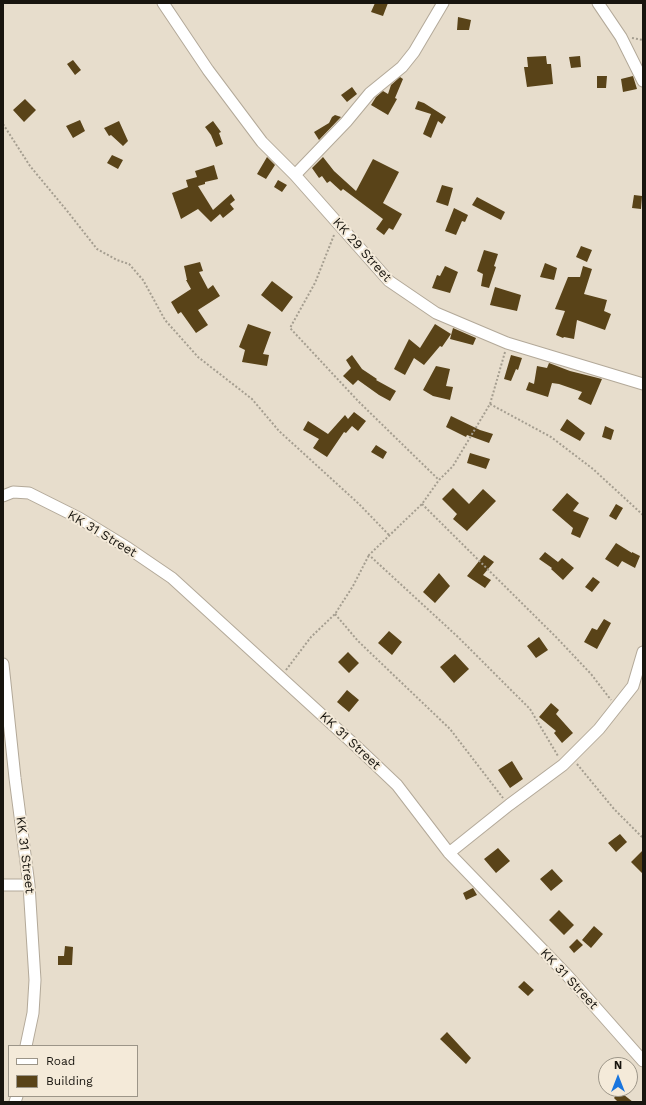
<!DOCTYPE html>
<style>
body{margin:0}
#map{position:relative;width:646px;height:1105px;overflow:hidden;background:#e7ddcc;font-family:"Work Sans",sans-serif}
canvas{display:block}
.frame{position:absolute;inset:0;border:4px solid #18150f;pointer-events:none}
.legend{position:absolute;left:8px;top:1045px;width:130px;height:52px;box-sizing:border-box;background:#f4ead9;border:1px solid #9c9588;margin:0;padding:5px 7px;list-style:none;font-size:12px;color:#18150f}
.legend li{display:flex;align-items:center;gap:8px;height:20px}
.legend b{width:20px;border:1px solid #9c9588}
.north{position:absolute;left:598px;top:1057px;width:40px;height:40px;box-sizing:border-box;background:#f4ead9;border:1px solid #9c9588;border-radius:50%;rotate:0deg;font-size:11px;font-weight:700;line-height:16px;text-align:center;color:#18150f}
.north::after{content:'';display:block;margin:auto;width:14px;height:18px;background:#1975de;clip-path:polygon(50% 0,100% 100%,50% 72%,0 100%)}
</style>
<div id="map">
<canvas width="646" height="1105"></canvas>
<div class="frame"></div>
<ul class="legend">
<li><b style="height:5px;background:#fff"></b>Road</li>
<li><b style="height:11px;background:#594318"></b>Building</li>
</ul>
<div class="north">N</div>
</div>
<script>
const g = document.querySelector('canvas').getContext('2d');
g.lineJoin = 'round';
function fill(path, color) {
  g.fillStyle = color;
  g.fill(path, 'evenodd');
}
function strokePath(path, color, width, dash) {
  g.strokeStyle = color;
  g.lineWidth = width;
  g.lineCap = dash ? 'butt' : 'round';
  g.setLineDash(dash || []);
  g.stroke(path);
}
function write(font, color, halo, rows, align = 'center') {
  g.font = font + ' "Work Sans",sans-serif';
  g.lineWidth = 4;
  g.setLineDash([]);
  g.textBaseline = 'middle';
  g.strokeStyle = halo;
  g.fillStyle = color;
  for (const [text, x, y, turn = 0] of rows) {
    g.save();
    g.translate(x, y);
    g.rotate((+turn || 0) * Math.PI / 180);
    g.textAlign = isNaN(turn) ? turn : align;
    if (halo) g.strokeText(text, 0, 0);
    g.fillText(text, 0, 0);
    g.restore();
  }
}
fill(new Path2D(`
 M375 3H388L383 16 371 12Z
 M458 17 471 20 469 30H457Z
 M546 56 547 64H551L553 84 527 87 524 67H528L527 57Z
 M580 56 581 67 571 68 569 57Z
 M73 60 81 70 75 75 67 64Z
 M597 76H607L606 88H597Z
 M633 76 637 89 623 92 621 79Z
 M400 77 403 79 395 98 397 99 388 115 371 105 376 97 383 91 388 94 391 85Z
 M352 87 357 94 347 102 341 95Z
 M25 99 36 110 24 122 13 110Z
 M418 101 424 103 446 117 442 124 438 121 431 138 423 134 431 114 415 109Z
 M335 115 341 117 319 140 314 132 329 123 332 117Z
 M80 120 85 131 73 138 66 126Z
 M119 121 128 141 123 146 111 135 109 136 104 128Z
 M213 121 221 132 219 133 223 144 216 147 211 135 205 127Z
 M112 155 123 160 118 169 107 163Z
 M267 157 275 165 266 179 257 174Z
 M323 157 334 171 356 191 373 159 399 172 383 203 402 214 393 230 389 228 384 235 376 229 383 219 343 189 341 191 330 181 327 183 322 176 319 178 312 168Z
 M214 165 218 179 205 182V184L198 186 213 210 231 194 235 200 230 204 234 209 223 218 220 214 211 222 198 209 181 219 172 193 188 187 186 180 197 177 195 171Z
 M278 180 287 185 282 192 274 187Z
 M442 185 453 188 448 206 436 202Z
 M634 195 642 196 641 209 632 208Z
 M477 197 505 212 501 220 472 205Z
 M454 208 468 215 465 222 462 221 456 235 445 231Z
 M581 246 592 250 587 262 576 257Z
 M484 250 498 254 494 266 496 267 489 288 481 286 483 274 477 271Z
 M200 262 203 271 199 272 208 289 213 285 220 296 198 310 208 325 196 333 181 312 178 314 171 302 191 289 186 280H187L184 266Z
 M545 263 557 268 554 280 540 277Z
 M445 266 458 272 450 293 432 288 437 275 440 276Z
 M583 266 592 269 584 294 607 300 604 311 611 314 605 330 577 320 574 339 564 337 563 338 556 335 565 311 555 309 568 277H580Z
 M272 281 293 297 282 312 261 295Z
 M495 287 521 295 517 311 490 305Z
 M248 324 271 332 263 354 269 355 267 366 242 362 245 350 239 347Z
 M435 324 451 334 442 347 440 346 424 365 414 358 405 375 394 369 409 339 420 348Z
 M453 328 476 338 473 345 450 339Z
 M352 355 362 369 377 379 376 380 396 391 390 401 379 395 358 380 353 385 343 376 351 368 346 360Z
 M511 355 522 358 518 370 516 369 511 381 504 379Z
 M549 363 570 371 602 379 591 405 578 399 582 392 559 384 552 383 548 397 526 390 529 382 534 384 537 366 547 368Z
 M436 366 450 369 446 386 453 387 450 400 433 396 423 390Z
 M354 412 366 421 358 431 352 426 346 433 344 432 327 457 313 448 319 439 303 430 308 421 328 434 345 415 348 419Z
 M451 416 480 430 493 434 489 443 467 435 466 437 446 427Z
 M567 419 585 433 580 441 560 430Z
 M605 426 614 430 611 440 602 437Z
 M376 445 387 452 383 459 371 452Z
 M470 453 490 459 486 469 467 463Z
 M453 488 469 504 483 489 496 501 467 531 453 519 457 514 442 499Z
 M567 493 579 503 573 511 589 518 580 538 571 534 573 528 552 510Z
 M616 504 623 508 616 520 609 516Z
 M616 543 632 553V552L640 556 635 568 622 561 618 567 605 559Z
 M545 552 558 562 562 558 574 568 563 580 551 569 552 568 539 559Z
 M484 555 494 562 483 575 491 580 485 588 467 576Z
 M439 573 450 586 435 603 423 592Z
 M593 577 600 582 592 592 585 587Z
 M604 619 611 623 597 649 584 642 592 628 597 630Z
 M389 631 402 642 392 655 378 643Z
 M539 637 548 650 536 658 527 646Z
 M348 652 359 663 349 673 338 662Z
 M455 654 469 669 454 683 440 667Z
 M347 690 359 700 349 712 337 702Z
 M551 703 559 710 556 714 573 733 562 743 554 733 556 731 539 717Z
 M512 761 523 779 510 788 498 770Z
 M620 834 627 842 616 852 608 843Z
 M498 848 510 861 496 873 484 859Z
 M643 850V874L631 862Z
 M552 869 563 881 551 891 540 879Z
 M473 888 477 895 466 900 463 893Z
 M559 910 574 925 564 935 549 920Z
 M594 926 603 934 591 948 582 940Z
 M577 939 583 945 574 953 569 947Z
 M65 946 73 947 72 965H58V956H64Z
 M524 981 534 990 528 996 518 987Z
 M447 1032 471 1058 466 1064 440 1039Z
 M619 1091 633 1102H618L614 1098Z`), '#594318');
const street = new Path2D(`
 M163 3 208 70 262 142 295 175 389 281 436 313 507 343 643 384
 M598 3 621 37 643 81
 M295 175 346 122 370 93 402 67 414 52 443 3
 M3 496 13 492 29 493 79 518 128 548 172 578 357 747 397 785 449 853 566 974 643 1061
 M3 664 15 778 29 885 35 980 33 1013 26 1046
 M449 853 509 805 563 765 599 729 633 686 643 652
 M3 885H29
 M15 1102 17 1096`);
strokePath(street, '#b3a999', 13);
strokePath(new Path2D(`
 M632 38 643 40
 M3 124 30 166 68 212 97 249 117 260 129 264 143 280 165 320 198 357 252 399 279 431 359 504 389 535
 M334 235 315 283 290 328 358 401 439 480
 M505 352 490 404 453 466 439 480 422 504 369 555 458 637 530 709 558 756
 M490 404 551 437 593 469 643 515
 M422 504 556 637 591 674 611 700
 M335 614 358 641 450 729 503 798
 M286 670 311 637 335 614 353 586 369 555
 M577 764 614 809 643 838`), '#a59e90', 2, [2, 2]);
strokePath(street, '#fff', 11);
write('13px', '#18150f', '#f4ead9', [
 ["KK 29 Street",362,250,48],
 ["KK 31 Street",102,534,31],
 ["KK 31 Street",350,741,43],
 ["KK 31 Street",25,855,83],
 ["KK 31 Street",569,979,47]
]);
</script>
